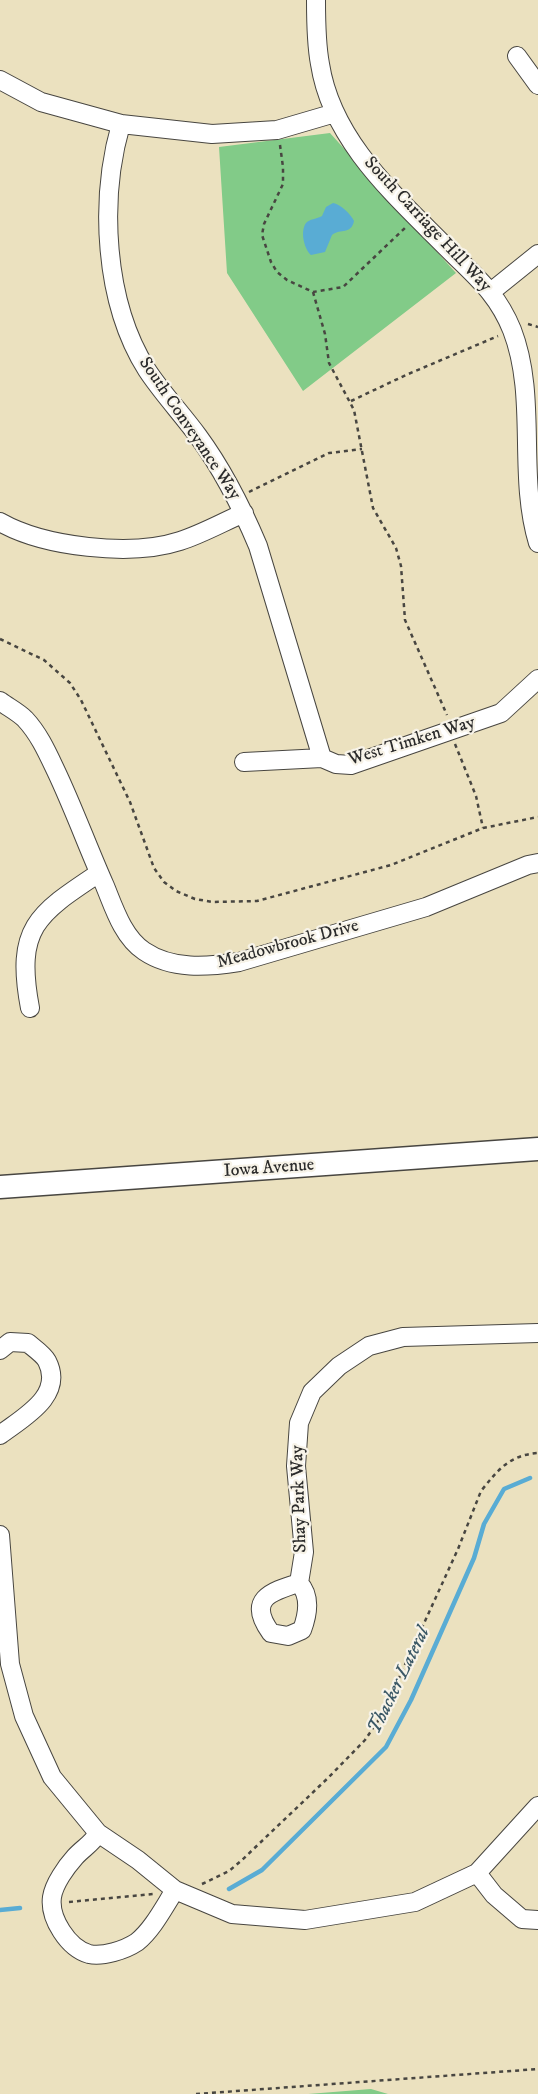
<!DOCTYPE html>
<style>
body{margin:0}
canvas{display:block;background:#ebe1bf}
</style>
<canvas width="538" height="2094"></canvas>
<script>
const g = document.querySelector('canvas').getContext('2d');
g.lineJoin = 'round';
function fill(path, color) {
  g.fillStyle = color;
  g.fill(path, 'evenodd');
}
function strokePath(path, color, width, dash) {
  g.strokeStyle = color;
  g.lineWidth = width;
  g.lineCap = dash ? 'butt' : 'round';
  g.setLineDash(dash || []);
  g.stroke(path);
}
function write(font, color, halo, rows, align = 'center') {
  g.font = font + ' "IM FELL DW Pica",serif';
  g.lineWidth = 4.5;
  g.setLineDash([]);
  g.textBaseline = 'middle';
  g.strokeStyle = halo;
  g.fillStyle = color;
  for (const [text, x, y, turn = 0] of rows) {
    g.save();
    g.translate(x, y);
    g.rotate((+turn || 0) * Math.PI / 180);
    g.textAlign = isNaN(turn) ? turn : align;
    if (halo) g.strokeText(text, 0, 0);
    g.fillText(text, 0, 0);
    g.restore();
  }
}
fill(new Path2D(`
 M330 133 456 273 303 391 227 273 219 147Z
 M371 2089 388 2094H308Z`), '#82cb88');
fill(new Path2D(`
 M333 203C340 204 351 214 354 221 351 235 341 228 332 235L325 252 311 255C304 249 300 231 306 223 309 219 317 219 322 216L326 207Z`), '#59acd4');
strokePath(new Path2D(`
 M229 1889 262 1870 386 1747 411 1700 474 1558 484 1524 504 1489 530 1478
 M0 1910 20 1908`), '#59acd4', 4.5);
const minor = new Path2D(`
 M316 0C316 21 316 43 320 64 332 142 397 197 449 250 476 277 497 293 512 330 538 397 517 474 538 543
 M517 56 538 85
 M0 80 41 102 121 124 212 134 277 130 335 113
 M121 124C99 200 104 302 147 370 162 393 182 414 198 436 223 470 242 508 258 546L322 758
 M492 291 538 254
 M0 522C44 547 131 557 180 541 202 534 223 522 244 513
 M0 701C8 707 18 712 25 719 39 734 47 752 56 771 74 809 88 848 105 886 114 908 123 937 144 951 172 970 207 967 239 962L426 907 528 865 538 863
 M244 762 322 758 336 764 351 765 501 713 538 679
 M30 1008C15 928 37 914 99 873
 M0 1350 10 1342 28 1343C34 1348 44 1355 47 1361 65 1396 22 1418 0 1435
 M0 1535 10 1664 24 1716 52 1777 98 1833 138 1860 175 1890 232 1914 305 1920 415 1902 477 1873 538 1806
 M299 1583 304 1552 296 1466 299 1423 312 1392 339 1366 369 1346 403 1337 538 1333
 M299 1583C311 1596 308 1614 302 1630L288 1636 271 1633C247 1600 269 1592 299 1583Z
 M98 1833C92 1844 83 1848 75 1857 66 1867 54 1884 52 1897 49 1918 68 1948 89 1954 103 1957 125 1950 137 1942 153 1929 164 1907 175 1890
 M477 1873 494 1895 522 1919 538 1920`);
const tertiary = new Path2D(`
 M0 1187 538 1149`);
strokePath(minor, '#484641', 20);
strokePath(tertiary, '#484641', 25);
strokePath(new Path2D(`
 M280 145 283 167V184L264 224 262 235 271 262 277 272 287 280 313 292 343 287 405 228
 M313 292 325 334 329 363 354 410 373 508 396 548 401 566 405 620 447 715
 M528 324 538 327
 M351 401 406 375 498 336
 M249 492 329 453 362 449
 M0 639 44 660 70 683 81 700 130 802 154 868 164 882 176 891 195 899 213 902 257 901 391 865 483 828 538 817
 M455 744 476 796 483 828
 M202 1884 229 1871 242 1860 329 1777 365 1740 382 1715 458 1549 481 1491C498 1470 509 1455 538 1453
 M69 1902 153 1894
 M196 2094 538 2069`), '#484641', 2.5, [4, 4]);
strokePath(minor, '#fff', 18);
strokePath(tertiary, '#fff', 22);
write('18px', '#2b2b2b', '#f7f3e8', [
 ["South Carriage Hill Way",427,225,47],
 ["South Conveyance Way",189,429,56],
 ["West Timken Way",412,742,-17],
 ["Meadowbrook Drive",288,945,-15],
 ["Iowa Avenue",269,1169,-4],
 ["Shay Park Way",300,1499,-92]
]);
write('italic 19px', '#3b5866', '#f7f3e8', [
 ["Thacker Lateral",400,1681,-64]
]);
</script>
